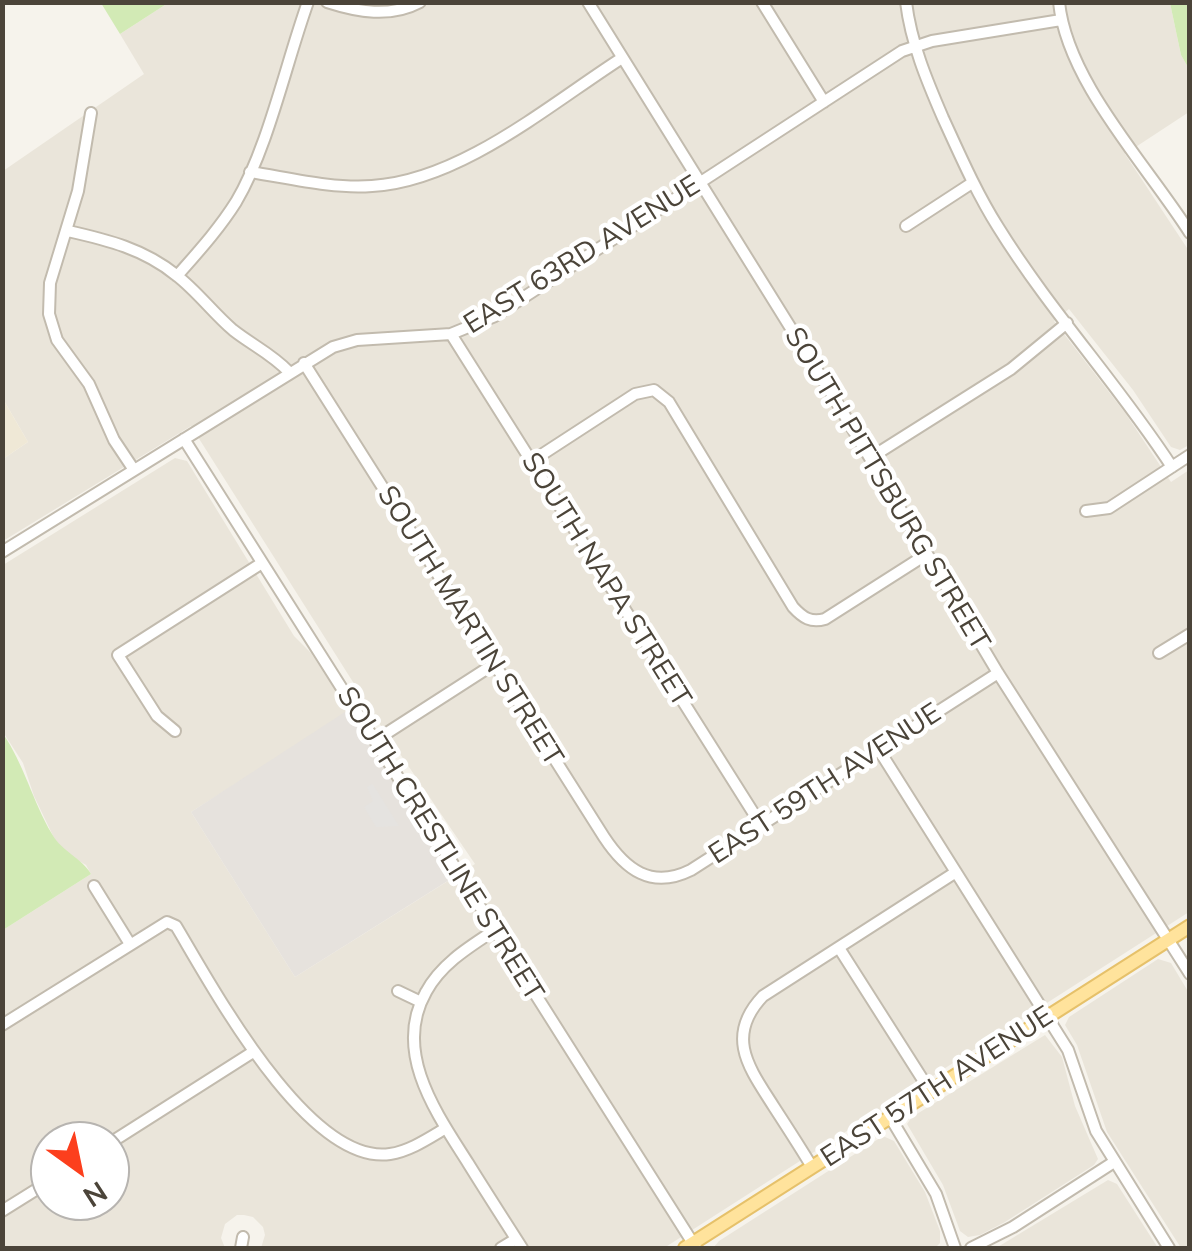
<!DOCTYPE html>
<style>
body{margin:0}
#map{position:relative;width:1192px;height:1251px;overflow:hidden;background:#f6f3ec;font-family:Mulish,sans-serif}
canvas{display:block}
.frame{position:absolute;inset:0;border:5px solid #4b4439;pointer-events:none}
.north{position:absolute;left:30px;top:1121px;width:100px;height:100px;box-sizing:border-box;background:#fff;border:2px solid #b7b4b0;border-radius:50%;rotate:147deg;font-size:28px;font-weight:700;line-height:40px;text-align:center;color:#4b4439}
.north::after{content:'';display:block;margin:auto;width:35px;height:45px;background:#fc3f1d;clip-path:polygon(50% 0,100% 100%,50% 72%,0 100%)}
</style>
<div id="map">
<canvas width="1192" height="1251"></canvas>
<div class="frame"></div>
<div class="north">N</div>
</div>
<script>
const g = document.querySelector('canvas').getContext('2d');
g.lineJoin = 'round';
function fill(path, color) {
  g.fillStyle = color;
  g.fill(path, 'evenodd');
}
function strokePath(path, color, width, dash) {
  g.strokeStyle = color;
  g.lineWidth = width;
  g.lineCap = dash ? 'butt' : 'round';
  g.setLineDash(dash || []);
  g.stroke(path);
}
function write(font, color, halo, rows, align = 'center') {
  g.font = font + ' Mulish,sans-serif';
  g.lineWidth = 9;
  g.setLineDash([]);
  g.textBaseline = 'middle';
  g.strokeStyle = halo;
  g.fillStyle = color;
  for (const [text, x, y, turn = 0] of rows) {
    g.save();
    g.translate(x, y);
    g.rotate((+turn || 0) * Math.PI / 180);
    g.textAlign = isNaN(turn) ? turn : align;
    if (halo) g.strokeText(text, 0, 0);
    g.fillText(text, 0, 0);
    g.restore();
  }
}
fill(new Path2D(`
 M168 3H1170L1181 55 1189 69V112L1125 154 1189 251V445L1180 450 1171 447 1133 390 1069 309 1054 321 1126 414 1171 482 1189 470V912L664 1248H261L265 1235 263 1227 253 1217 244 1215H237L225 1224 221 1238 225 1248H3V930L91 874 86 865 66 853 55 840 34 796 23 763 3 732V565L175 458 187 461 294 636 311 653 350 712 191 812 295 977 475 864 377 720 191 426 3 541V459L28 442 3 399V171L144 74 120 34ZM50 1141H110V1201H50Z
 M1158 959 1171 963 1189 993V1248H1181L1107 1132 1077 1045 1065 1025 1069 1017Z
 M1045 1035 1062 1057 1075 1106 1098 1159 1094 1165 1005 1222 980 1235 968 1237 960 1231 943 1185 907 1124 912 1117Z
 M883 1136 894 1141 925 1192 940 1231V1243L935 1248H713L719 1241Z
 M1108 1180 1117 1184 1158 1248H996Z`), '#eae5da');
fill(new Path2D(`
 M348 710 454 877 295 977 191 812Z`), '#e6e2dd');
fill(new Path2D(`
 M3 399 28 442 3 459H2Z`), '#efe8d6');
fill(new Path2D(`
 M101 3H168L120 34Z
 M1170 3H1189V69L1181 55Z
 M2 732C25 766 32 800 52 834 62 852 82 858 91 874L3 930Z`), '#d2eab5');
fill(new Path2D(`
 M372 784 374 786 399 826 376 827 364 807 373 801 367 787Z`), '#e5e3e0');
const minor = new Path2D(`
 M327 2C358 12 390 18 420 2
 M588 2 833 396 998 673 1190 974
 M762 2 824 102
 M906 2C911 43 927 81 943 118 960 155 976 192 998 227 1050 311 1118 384 1172 467
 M1059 2C1067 82 1147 165 1190 233
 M91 113 78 191 50 283 49 314 57 340 89 384 114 440 134 470
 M250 172C289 178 332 189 372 186 460 181 549 105 622 58
 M906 226 972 183
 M68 231C108 240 144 249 176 275 197 291 213 313 233 330 252 345 272 354 289 372
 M177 276C198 252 219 229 236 202 268 148 286 63 308 2
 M451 334 761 825
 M304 363 604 837C625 869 651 890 691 870L998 673
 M184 439 696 1248
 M870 458 1011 369 1067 323
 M532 461 635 394 654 390 669 402 793 607C803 618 811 623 825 619L927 554
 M1086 511 1109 508 1190 455
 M2 552 333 347 357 340 451 334 495 316 902 51 932 41 1061 20
 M1159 653 1190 634
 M175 731 157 716 118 655 262 563
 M376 740 494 664
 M879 750 1068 1050 1096 1131 1169 1248
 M94 886 130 944
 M495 930C469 947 441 964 426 992 392 1052 437 1114 468 1163 486 1192 504 1220 522 1248
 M839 948 930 1091
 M398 991 421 1002
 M2 1025 167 922 176 926C212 986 308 1166 390 1154 410 1151 429 1138 446 1128
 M890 1117 936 1194 955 1248
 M110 1143 253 1052
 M812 1167C800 1147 787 1127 774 1107 750 1069 724 1037 763 996L956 872
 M2 1211 50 1181
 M241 1248 243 1237
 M501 1248 516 1239
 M971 1248 1013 1227 1114 1162`);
const major = new Path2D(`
 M685 1248 1190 926`);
strokePath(minor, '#c2bbae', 14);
strokePath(major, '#e6c16a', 16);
strokePath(minor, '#fff', 10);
strokePath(major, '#ffe39c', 12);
write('28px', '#4b4439', '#fff', [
 ["EAST 63RD AVENUE",582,255,-32],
 ["SOUTH PITTSBURG STREET",887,489,59],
 ["SOUTH NAPA STREET",606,580,58],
 ["SOUTH MARTIN STREET",470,626,58],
 ["EAST 59TH AVENUE",825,784,-33],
 ["SOUTH CRESTLINE STREET",440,844,58],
 ["EAST 57TH AVENUE",937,1087,-33]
]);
</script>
